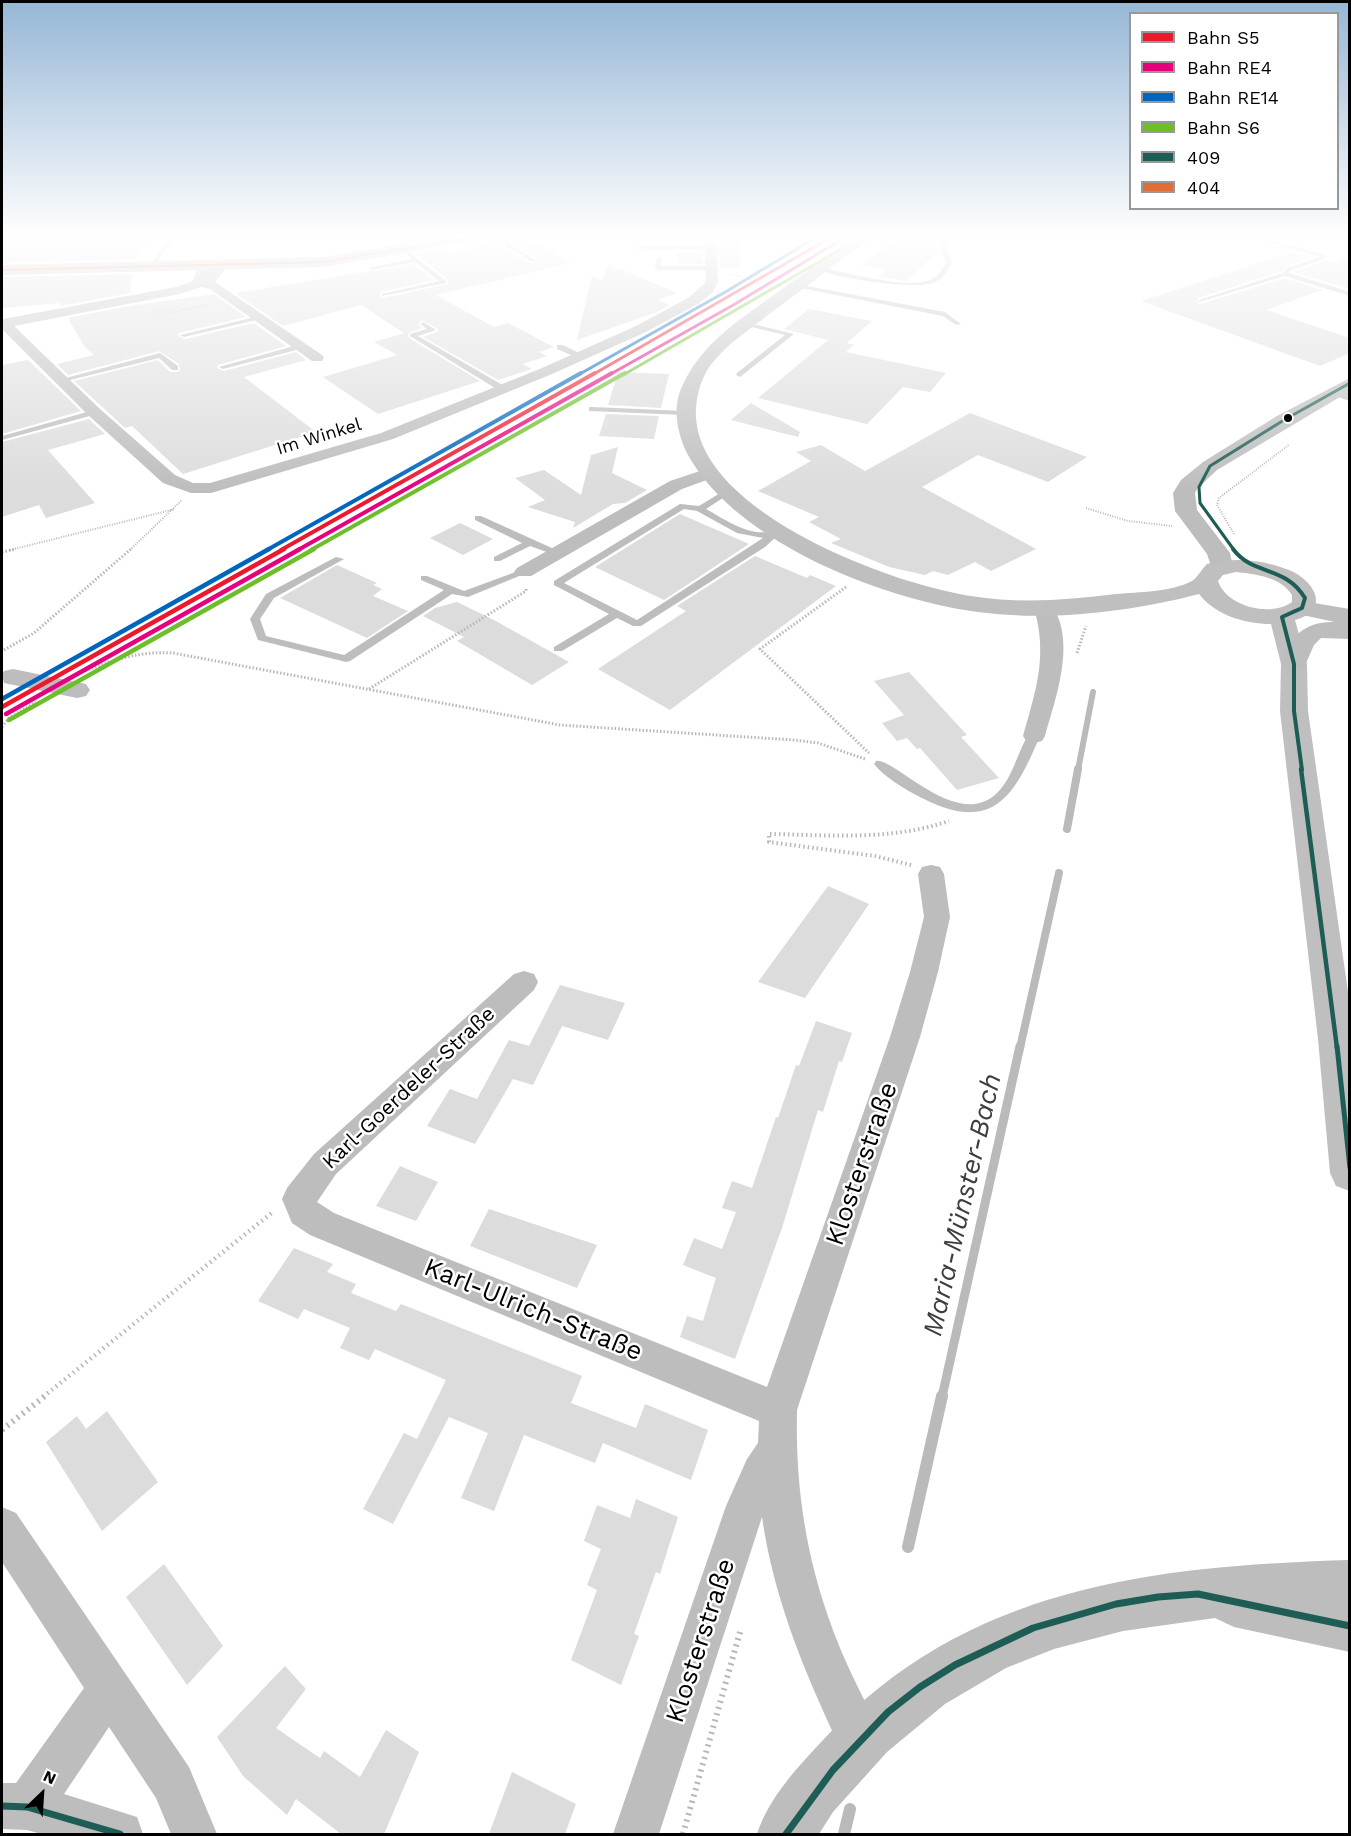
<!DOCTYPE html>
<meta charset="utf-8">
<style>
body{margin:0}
#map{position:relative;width:1351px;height:1836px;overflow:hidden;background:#fff;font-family:"Work Sans",sans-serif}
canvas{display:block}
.frame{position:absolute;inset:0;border:3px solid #000;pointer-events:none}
.legend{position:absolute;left:1129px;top:12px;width:210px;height:198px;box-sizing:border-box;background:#fff;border:2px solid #999;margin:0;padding:8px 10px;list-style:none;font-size:18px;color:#000}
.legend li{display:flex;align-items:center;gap:12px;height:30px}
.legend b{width:30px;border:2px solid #999}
.north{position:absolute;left:12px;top:1764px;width:60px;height:60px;-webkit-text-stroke:4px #fff;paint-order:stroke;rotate:25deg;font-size:16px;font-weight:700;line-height:24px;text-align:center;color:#000}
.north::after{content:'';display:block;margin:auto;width:21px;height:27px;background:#000;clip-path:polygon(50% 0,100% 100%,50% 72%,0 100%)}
</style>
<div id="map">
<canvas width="1351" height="1836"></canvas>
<div class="frame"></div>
<ul class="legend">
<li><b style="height:8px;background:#ec192e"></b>Bahn S5</li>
<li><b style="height:8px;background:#e5007d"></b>Bahn RE4</li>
<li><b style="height:8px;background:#0065bd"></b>Bahn RE14</li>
<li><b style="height:8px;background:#6dbe2a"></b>Bahn S6</li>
<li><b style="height:8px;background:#1e5d55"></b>409</li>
<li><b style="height:8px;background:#e06c37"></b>404</li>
</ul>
<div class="north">N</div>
</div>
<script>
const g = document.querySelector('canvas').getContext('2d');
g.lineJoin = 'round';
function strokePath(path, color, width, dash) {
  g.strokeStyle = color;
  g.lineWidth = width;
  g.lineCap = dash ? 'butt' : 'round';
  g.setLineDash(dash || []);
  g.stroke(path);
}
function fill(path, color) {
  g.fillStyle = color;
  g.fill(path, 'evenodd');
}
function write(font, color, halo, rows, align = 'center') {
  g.font = font + ' "Work Sans",sans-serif';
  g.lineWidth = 5;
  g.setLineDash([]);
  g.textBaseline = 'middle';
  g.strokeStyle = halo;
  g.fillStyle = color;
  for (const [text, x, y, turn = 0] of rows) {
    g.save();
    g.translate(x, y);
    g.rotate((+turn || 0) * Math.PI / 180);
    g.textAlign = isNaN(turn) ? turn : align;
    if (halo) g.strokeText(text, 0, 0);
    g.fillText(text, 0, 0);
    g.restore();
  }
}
strokePath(new Path2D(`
 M1078 770 1093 692`), '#bababa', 6);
strokePath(new Path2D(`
 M1067 829 1078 769
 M1020 1048 1059 873`), '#bababa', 8);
strokePath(new Path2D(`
 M942 1397 1020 1046`), '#bababa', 9);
strokePath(new Path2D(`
 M908 1547 942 1396
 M844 1834 850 1809`), '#bababa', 12);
fill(new Path2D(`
 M2 235H154L134 259 2 263Z
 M906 235H934L939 251 906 281 878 277 886 270 861 265 889 243 894 244Z
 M718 236H739L740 268 720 267Z
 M526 237 571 263 436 295 494 327 508 323 554 347 539 352 547 356 523 364 532 369 498 380 423 337 437 332 438 329 422 320 418 324 422 328 408 333 409 338 480 381 378 414 323 377 397 355 374 342 404 333 361 305 283 326 235 293 414 264 434 280 381 292 380 296 382 298 448 284 447 279 414 253 442 249 449 253 502 242 504 248 529 263H534L535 257 512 243V240Z
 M677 252H702L703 264H678Z
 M1293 252 1312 257 1286 266 1282 271 1198 298 1197 302 1200 304 1285 278 1322 290 1266 310 1350 338V353L1320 366 1141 301Z
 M1350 256V289L1293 272 1327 260 1336 263Z
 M608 264 677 293 658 300 670 305 657 312 577 340 592 275 602 281Z
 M132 274 130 293 61 306 60 303 2 308V277Z
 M214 294 246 317 179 333 178 336 185 339 254 323 286 346 218 365 217 368 224 371 296 352 306 360 244 377 316 432 183 474 132 426 125 428 74 381 158 360 170 372H178L180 370 179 364 159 351 68 375 57 364 94 355 84 346 68 318 129 306Z
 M809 309 872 321 847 343 854 345 846 352 946 373 930 392 903 387 867 424 758 398 828 340 784 329Z
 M28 360 81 411 2 434V365Z
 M618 372 669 374 661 408 608 405Z
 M751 403 800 432 798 437 731 420Z
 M970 413 1087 457 1048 482 978 455 922 487 1036 549 991 571 975 562 948 575 933 571 925 575 889 567 831 543 841 539 809 522 819 517 758 491 811 461 796 452 821 445 865 471Z
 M606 414 659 416 654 439 599 436Z
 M89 419 105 434 48 450 95 503 46 518 39 505 2 517V442Z
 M618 447 612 473 647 490 625 503 613 504 573 528 575 522 528 507 545 500 515 478 544 470 581 495 591 455Z
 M680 514 749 544 664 600 595 567Z
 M460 523 493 539 463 555 430 538Z
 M755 556 807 578 810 575 836 586 670 710 598 669 686 611 677 606Z
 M337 565 377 583 373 585 382 589 373 596 408 611 367 638 280 598Z
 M457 602 494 620 569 662 532 685 457 641 464 637 423 616 435 608Z
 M909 672 967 735 961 737 999 778 957 790 920 748 917 749 907 738 897 741 882 723 904 715 874 681Z
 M828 886 869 904 805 998 758 982Z
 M560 985 625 1003 608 1040 562 1026 533 1085 513 1079 475 1144 427 1126 450 1089 477 1099 509 1040 529 1046Z
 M816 1021 852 1033 842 1062 839 1061 823 1112 818 1110 782 1228 735 1359 680 1337 687 1316 703 1321 716 1278 683 1265 694 1238 722 1249 736 1212 722 1208 732 1181 752 1188 776 1117 778 1118 796 1065 799 1066Z
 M400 1166 438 1182 416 1221 376 1206Z
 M489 1209 597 1245 577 1288 470 1246Z
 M294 1248 333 1264 327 1272 356 1284 351 1293 396 1311 401 1304 582 1376 571 1403 636 1428 645 1404 708 1430 691 1480 603 1443 595 1463 524 1435 494 1511 461 1498 488 1433 449 1417 393 1524 363 1509 404 1433 417 1439 446 1380 375 1349 369 1360 340 1348 350 1328 304 1309 298 1319 258 1301Z
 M107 1411 158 1482 102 1531 46 1442 77 1416 86 1429Z
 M636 1499 678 1517 660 1574 656 1572 634 1634 639 1636 621 1685 571 1660 597 1590 587 1585 601 1549 584 1541 597 1505 630 1518Z
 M164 1564 223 1646 187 1685 126 1597Z
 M285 1666 306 1689 276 1728 320 1758 324 1751 360 1777 386 1730 419 1752 384 1834H341L296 1799 287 1815 243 1776 217 1737Z
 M512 1772 576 1804 565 1834H489Z`), '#dcdcdc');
strokePath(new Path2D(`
 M729 274 743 277
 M156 312H175L209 304`), '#b8b8b8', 1.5, [1, 1.5]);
strokePath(new Path2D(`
 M1086 508 1128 521 1172 526
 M1234 534 1217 505 1219 498 1290 444
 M10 550 175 509
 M130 550 182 500`), '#b8b8b8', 2, [1, 1.5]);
strokePath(new Path2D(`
 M2 552 16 549
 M846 587 760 649 869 753
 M4 650 34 633 131 549
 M1077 653 1086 626
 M85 671C115 659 140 651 173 653L560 725 794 740 818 743 865 759
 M369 689 526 591V588
 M2 727 9 718 36 702`), '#b8b8b8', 3, [1.5, 2]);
strokePath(new Path2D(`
 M911 865 875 856 769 842V834C830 835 891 841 949 821`), '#b8b8b8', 4, [1.5, 3]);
strokePath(new Path2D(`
 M43 1397 274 1211`), '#b8b8b8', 4.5, [1.5, 4]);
strokePath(new Path2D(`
 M2 1430 45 1396
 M683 1834 740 1632`), '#b8b8b8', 6, [2, 4.5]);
fill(new Path2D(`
 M170 235H176L153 267H149Z
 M504 235H510V244L534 259V261H530L505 246Z
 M936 235H942L952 263C948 271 942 280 933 283 913 290 835 278 817 269L820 267C846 272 906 290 930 280 938 276 942 270 946 263Z
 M1244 235H1254L1326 255 1325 259 1291 270 1289 273 1350 292V296L1285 276 1199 302V300L1283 273 1287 268 1320 257Z
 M639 246H712L715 248 712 250 637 249Z
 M404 248 446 281V283L382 296V294L439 281 415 262 371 270 368 268 412 259 401 250Z
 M659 257 662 259 661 266H713L716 268 713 270H658L655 268 656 259Z
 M797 284 945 312 961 324 956 325 943 316 795 287Z
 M259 316 261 319 184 337 180 335Z
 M423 322 436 330 418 336 506 387V391H500L410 336V334L427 329 420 324Z
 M745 322 794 334 740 377 736 375 737 373 785 335 743 325Z
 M301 344H304V348L223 369 219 367Z
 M557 345H563L585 356 578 358 557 349Z
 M160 353 178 366V370H172L159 358 62 382 58 380Z
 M592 407 685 411 689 413 685 415 589 411V407Z
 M94 410H97V414L2 440V436Z
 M725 490 732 492 706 509C726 520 752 539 775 530L778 531V535L765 547 641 626H633L617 618 562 651H554V647L609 614 554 585V581L680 504 699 506ZM684 509 697 511 737 533 763 538 637 620 564 583Z
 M475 516H481L563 553 558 556 530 546 500 561H494V557L522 543 475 520Z
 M336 557 344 559 274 598 260 619 266 636 344 655 444 590 421 580V576H427L464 591 521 570 529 572 468 597 452 594 350 661 346 662 258 640 250 619 266 594Z
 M1034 732 1040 736C1015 795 994 834 924 799 908 791 885 778 874 764L876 761C891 758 938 809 975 804 1016 798 1016 738 1034 732Z`), '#bdbdbd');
fill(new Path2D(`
 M704 235H716L718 282 712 293 698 304 646 332 552 374 393 439 211 493H191L163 483 88 415 2 329 3 319 176 287 193 281C195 265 214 256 225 269L215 282 322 355 324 358 322 361H312L210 289 202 287 179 294 14 326 100 409 175 475 193 483H210L381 433 542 368 636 326 688 298 706 282Z
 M1334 386 1350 391V401L1329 394 1326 391Z
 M709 468 715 469 718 473 715 477 682 489 531 576H517L514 572 517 568 670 481Z
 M1044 602 1051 604C1077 641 1056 697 1045 736L1042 741 1034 743 1026 741 1023 736C1036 690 1048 656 1034 608L1037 604Z
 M931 865 940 867 944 874 950 917 938 972 920 1037 797 1410C795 1495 808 1569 840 1648 853 1680 870 1709 883 1740L876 1756 860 1763 844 1756C808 1680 774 1602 762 1517L659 1834H613L726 1506 747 1459 758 1443 759 1421 310 1235 292 1223 282 1199 287 1188 314 1154 514 974 524 971 534 974 538 982 534 990 336 1174 317 1202 334 1213 767 1387 890 1037 910 972 924 917 918 874 922 867Z
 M2 1507 16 1513 189 1767 217 1834H171L156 1798 109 1727 64 1794 137 1817 143 1834H41L27 1830 2 1829V1783H16L84 1688 2 1562Z`), '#bdbdbd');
fill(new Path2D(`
 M1350 378V391L1217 470 1197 489 1195 493 1197 510 1230 553 1233 567 1229 572 1221 574 1213 572 1207 554 1175 511 1173 493 1181 480 1203 462 1277 416Z
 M1350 1560V1652L1234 1627 1215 1618 1123 1631 1054 1649 1006 1668 945 1704 887 1752 833 1812 819 1834H757C769 1797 798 1767 824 1739 966 1586 1153 1566 1350 1560Z`), '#bdbdbd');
fill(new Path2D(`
 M460 235H491L484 239 323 267 2 275V265L323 257Z
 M856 235H872C864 245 851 253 841 260 816 279 792 297 768 315 748 331 725 345 710 366 700 380 695 400 696 418 702 514 892 584 971 596 1019 604 1068 600 1116 594 1139 592 1171 592 1192 581 1197 578 1202 569 1207 564 1235 557 1261 559 1289 570 1314 580 1332 610 1295 620L1307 664 1308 711 1350 1006V1191L1336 1186 1330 1173 1318 1039 1280 711 1281 664 1271 624C1245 624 1215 615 1199 594 1135 611 1054 621 987 613 890 603 737 544 688 455 678 436 672 409 681 389 699 345 738 321 775 294 802 275 829 255 856 235ZM1236 572C1255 574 1281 577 1292 595V602C1270 618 1226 606 1218 581L1223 575Z`), '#bfbfbf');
fill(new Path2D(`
 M1302 601 1350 609V639L1321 638 1314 645 1303 670 1294 672 1285 670 1281 664C1290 636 1305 621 1335 622L1293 613 1290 608 1293 603Z
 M13 669 86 684 90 690 86 696 77 698 4 683 2 674 4 671Z`), '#bdbdbd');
strokePath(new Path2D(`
 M1234 550 1200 503 1199 487 1210 466 1284 420 1350 383`), '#1e5d55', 3);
strokePath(new Path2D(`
 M1233 549C1253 576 1285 565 1305 598L1302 608 1282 617 1294 664V711L1302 770`), '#1e5d55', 4);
strokePath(new Path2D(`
 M1301 769 1337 1048`), '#1e5d55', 4.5);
strokePath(new Path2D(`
 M1337 1046 1350 1168`), '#1e5d55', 5);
strokePath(new Path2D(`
 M2 1806 27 1807 120 1834
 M786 1834 833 1770 888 1712 920 1687 955 1665 1033 1628 1116 1604 1158 1597 1198 1594 1350 1626`), '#1e5d55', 7);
strokePath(new Path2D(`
 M2 270 323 262 484 235`), '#e06c37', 2);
strokePath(new Path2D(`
 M592 375 835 235`), '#ec192e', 3);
strokePath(new Path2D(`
 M281 550 595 373`), '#ec192e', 4);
strokePath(new Path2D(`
 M2 707 284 549`), '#ec192e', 4.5);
strokePath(new Path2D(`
 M609 375 735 304 839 241`), '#e5007d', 3);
strokePath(new Path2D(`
 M298 550 612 373`), '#e5007d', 4);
strokePath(new Path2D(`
 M6 714 300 549`), '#e5007d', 4.5);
strokePath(new Path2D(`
 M578 375 727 291 820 235`), '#0065bd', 3);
strokePath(new Path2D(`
 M267 550 581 373`), '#0065bd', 4);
strokePath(new Path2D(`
 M2 699 269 549`), '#0065bd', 4.5);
strokePath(new Path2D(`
 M623 375 843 248`), '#6dbe2a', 3);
strokePath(new Path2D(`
 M311 550 625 373`), '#6dbe2a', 4);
strokePath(new Path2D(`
 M9 720 314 549`), '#6dbe2a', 4.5);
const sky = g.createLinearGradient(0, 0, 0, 492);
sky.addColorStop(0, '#95b6d6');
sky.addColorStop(0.48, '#fff');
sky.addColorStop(1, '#ffffff00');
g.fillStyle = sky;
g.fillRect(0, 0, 1351, 492);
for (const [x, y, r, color] of [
 [1288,418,5,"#000"]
]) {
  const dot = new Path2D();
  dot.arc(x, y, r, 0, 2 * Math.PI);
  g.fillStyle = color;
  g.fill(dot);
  strokePath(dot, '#fff', 2);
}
write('18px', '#000', '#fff', [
 ["Im Winkel",319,437,-17]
]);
write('21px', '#000', '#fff', [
 ["Karl-Goerdeler-Straße",409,1088,-43]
]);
write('26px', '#000', '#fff', [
 ["Klosterstraße",862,1164,-71],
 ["Karl-Ulrich-Straße",533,1310,22],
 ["Klosterstraße",701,1641,-72]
]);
write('italic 27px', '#3e3e3e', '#fff', [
 ["Maria-Münster-Bach",963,1205,-77]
]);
</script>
